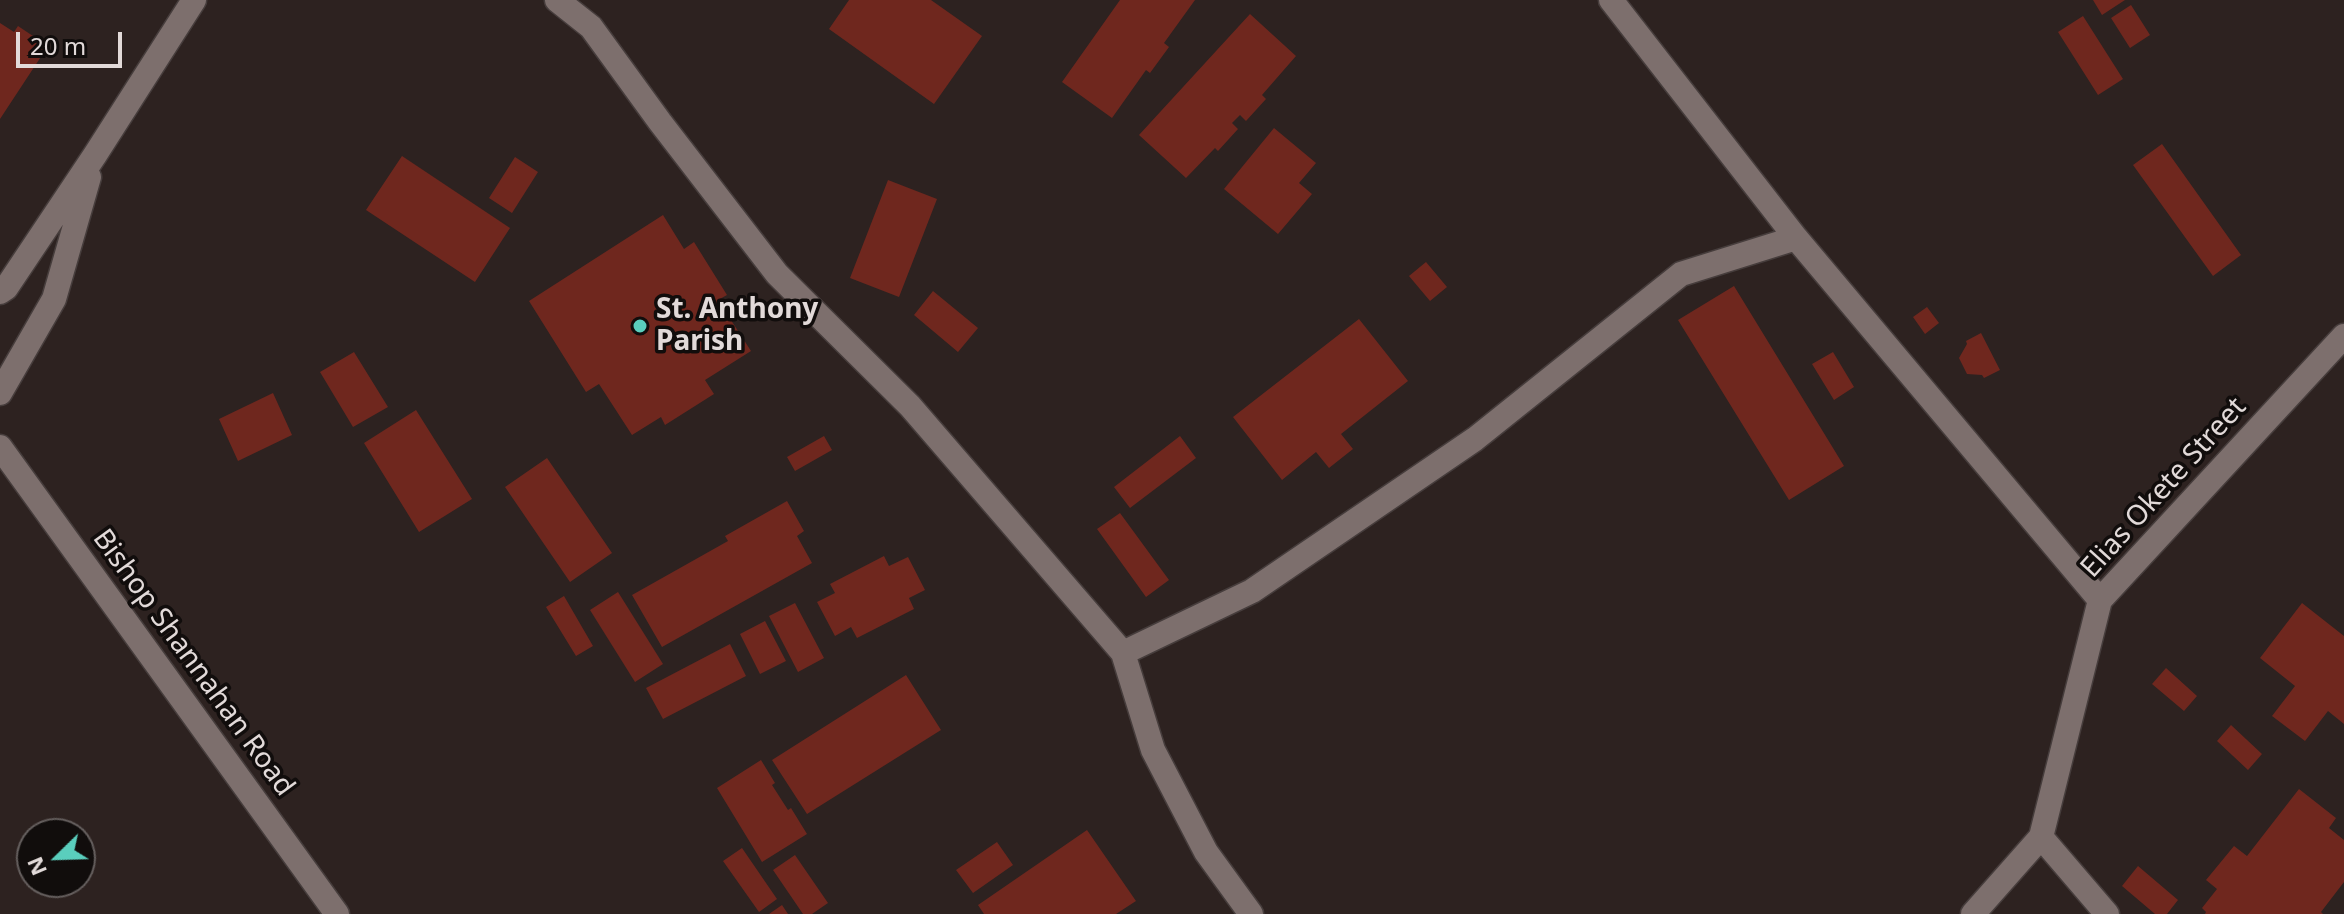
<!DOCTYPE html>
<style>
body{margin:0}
#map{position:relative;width:2344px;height:914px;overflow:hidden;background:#2d2220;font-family:"Noto Sans",sans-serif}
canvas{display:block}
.north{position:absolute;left:16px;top:818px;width:80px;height:80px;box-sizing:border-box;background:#110d0c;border:2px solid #655f5e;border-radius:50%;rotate:247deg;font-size:22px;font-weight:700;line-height:32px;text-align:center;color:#e2dad9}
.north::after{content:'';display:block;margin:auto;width:28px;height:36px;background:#5acebd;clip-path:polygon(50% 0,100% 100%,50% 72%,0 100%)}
.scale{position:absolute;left:16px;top:32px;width:106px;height:36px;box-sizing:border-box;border:4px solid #e2dad9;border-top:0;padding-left:10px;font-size:24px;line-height:28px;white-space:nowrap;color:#e2dad9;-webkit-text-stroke:6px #110d0c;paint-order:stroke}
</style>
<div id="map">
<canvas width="2344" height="914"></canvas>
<div class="north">N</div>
<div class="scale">20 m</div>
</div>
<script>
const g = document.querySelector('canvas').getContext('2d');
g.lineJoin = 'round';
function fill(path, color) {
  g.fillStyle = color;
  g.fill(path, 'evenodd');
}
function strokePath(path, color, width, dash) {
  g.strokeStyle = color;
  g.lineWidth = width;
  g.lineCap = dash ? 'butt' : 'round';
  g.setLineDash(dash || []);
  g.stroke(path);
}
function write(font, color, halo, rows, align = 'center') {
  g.font = font + ' "Noto Sans",sans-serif';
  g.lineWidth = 7;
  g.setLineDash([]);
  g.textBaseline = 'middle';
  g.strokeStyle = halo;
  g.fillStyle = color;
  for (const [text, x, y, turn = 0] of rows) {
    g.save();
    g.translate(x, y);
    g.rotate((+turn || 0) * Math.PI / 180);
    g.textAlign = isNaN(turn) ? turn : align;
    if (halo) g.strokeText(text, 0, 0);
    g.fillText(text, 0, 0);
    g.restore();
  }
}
fill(new Path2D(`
 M849 0H931L982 36 934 104 829 29Z
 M1120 0H1195L1164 43 1169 47 1150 73 1146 70 1112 118 1062 82Z
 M2093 0H2125L2102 15Z
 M2131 5 2150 35 2130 48 2111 18Z
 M1250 14 1296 56 1262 95 1266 99 1246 121 1240 115 1232 123 1238 129 1218 151 1215 148 1186 178 1139 135Z
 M2083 16 2123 79 2098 95 2058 32Z
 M0 23 14 32 18 26 48 46 0 119Z
 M1274 128 1316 163 1299 183 1312 194 1278 234 1224 189Z
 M2162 144 2241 255 2213 276 2133 165Z
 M402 156 510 228 475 282 366 210Z
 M515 157 538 172 512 213 489 198Z
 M888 180 937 199 899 297 850 278Z
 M663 215 684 249 694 242 727 295 718 300 751 351 705 380 714 394 665 425 661 417 632 435 599 384 586 392 529 301Z
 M1426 262 1447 287 1430 301 1409 276Z
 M1734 286 1844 466 1789 500 1678 320Z
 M933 291 978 328 958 352 914 315Z
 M1927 307 1939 323 1925 334 1913 317Z
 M1359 319 1408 381 1341 434 1353 449 1329 468 1316 452 1282 480 1233 417Z
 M1981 333 2000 370 1984 378 1982 375 1967 374 1959 358 1967 344 1966 341Z
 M354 352 388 407 353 427 320 372Z
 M1833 352 1854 387 1834 400 1812 364Z
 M273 393 292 435 238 461 219 419Z
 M416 410 472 499 419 532 364 443Z
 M824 436 832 450 795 471 787 457Z
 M1180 436 1196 458 1130 508 1114 487Z
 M547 458 612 553 570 582 505 487Z
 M787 501 804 531 797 536 812 563 662 647 632 595 728 541 725 536Z
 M1120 513 1169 580 1146 597 1097 529Z
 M884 556 889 566 908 557 925 590 909 598 914 609 857 638 851 627 835 636 817 602 835 593 830 584Z
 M618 592 663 664 635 682 590 610Z
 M564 596 593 646 576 656 546 607Z
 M795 603 824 658 798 672 769 616Z
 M2302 603 2344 636V724L2328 711 2305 741 2272 716 2295 686 2260 658Z
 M765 621 786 661 760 674 740 634Z
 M730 644 746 676 663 719 646 688Z
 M2166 668 2197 696 2184 711 2152 684Z
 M906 675 941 730 807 814 772 760Z
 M2231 725 2262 754 2248 770 2217 741Z
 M761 760 775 783 772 785 788 810 791 808 807 834 762 862 717 788Z
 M2299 789 2336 818 2329 828 2344 840V882L2321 912 2323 914H2205L2206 912 2202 908 2217 889 2206 880 2234 846 2247 856Z
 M1087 830 1136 901 1116 914H984L978 905Z
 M997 842 1013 865 973 893 956 870Z
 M742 848 777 899 759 912 723 861Z
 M795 855 828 903 812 914H803L773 870Z
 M2138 866 2178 900 2167 914H2155L2122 886Z
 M782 905 788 914H769Z`), '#6f271e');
const street = new Path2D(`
 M557 0 591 27 660 122 777 274 910 406 1123 653 1153 750 1206 852 1251 914
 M1611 0 1796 238 2100 600
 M0 292 6 288 95 155 194 0
 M0 393 54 299 89 177
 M1123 653 1252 591 1475 439 1681 274 1796 238
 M2041 837 2107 914
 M1973 914 2041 837 2100 600 2344 336`);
const secondary = new Path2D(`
 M0 447 337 914`);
strokePath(street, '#463d3c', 27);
strokePath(secondary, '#463d3c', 27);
strokePath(street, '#7d6f6d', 24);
strokePath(secondary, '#7d6f6d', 24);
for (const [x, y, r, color] of [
 [640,326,8,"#5acebd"]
]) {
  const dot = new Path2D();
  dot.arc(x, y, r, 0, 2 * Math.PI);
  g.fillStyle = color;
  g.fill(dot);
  strokePath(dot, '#110d0c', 3);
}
write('bold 28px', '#e2dad9', '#110d0c', [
 ["St. Anthony",656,310],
 ["Parish",656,342]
], 'left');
write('28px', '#e2dad9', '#110d0c', [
 ["Elias Okete Street",2164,488,-48],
 ["Bishop Shannahan Road",193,663,54]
]);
</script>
